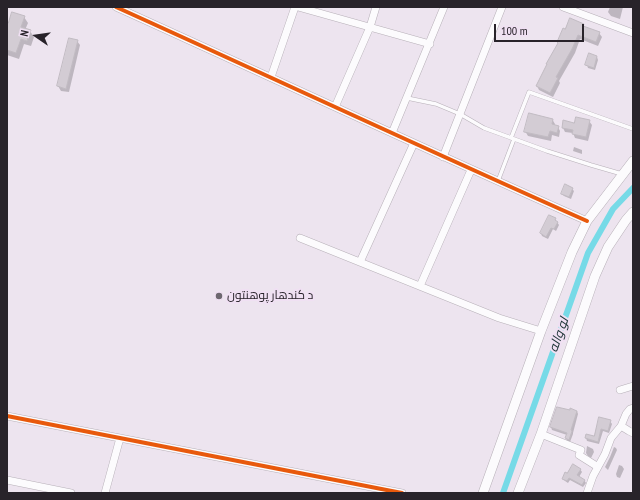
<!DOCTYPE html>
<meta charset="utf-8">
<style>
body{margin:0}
#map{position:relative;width:640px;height:500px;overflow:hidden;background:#ede4ef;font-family:"PT Sans Narrow",sans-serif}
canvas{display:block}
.frame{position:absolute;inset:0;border:8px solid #28232a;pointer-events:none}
.north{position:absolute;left:16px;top:16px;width:40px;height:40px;-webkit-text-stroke:3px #f0e0f3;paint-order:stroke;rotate:283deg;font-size:11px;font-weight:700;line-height:16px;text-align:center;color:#28232a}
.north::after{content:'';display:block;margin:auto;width:14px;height:18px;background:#28232a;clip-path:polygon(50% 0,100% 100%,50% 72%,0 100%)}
.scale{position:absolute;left:494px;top:24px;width:90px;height:18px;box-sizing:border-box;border:2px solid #28232a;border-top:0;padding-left:5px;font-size:12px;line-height:14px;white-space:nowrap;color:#28232a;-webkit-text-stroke:3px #f0e0f3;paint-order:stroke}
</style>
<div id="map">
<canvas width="640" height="500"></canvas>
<div class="frame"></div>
<div class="north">N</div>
<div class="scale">100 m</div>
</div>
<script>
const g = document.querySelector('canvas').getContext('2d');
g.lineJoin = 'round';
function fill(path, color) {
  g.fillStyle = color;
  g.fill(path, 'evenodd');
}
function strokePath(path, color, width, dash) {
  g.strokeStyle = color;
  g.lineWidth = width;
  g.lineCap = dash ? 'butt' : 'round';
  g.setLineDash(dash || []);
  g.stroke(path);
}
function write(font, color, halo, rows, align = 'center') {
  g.font = font + ' "PT Sans Narrow",Cairo,sans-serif';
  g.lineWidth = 4;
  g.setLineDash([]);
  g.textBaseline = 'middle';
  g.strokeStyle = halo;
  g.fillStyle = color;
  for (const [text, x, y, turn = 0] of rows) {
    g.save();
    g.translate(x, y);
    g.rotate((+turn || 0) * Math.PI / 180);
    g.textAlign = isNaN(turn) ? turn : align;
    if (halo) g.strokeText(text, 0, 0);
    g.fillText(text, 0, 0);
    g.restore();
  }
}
fill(new Path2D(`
 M610 7H623L620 19 611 16 608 12Z
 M24 17 28 23 25 30 30 31 34 37 31 46 24 44 19 59 7 55V24Z
 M583 25 585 28 599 33 602 37 598 46 580 39 575 53 559 81 560 83 553 97 539 90 537 86Z
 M77 41 80 45 69 92 61 91 58 86Z
 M597 57 598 60 595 70 588 68 587 65Z
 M552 119 555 124 554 126 558 127 560 131 559 137 552 135 551 141 528 136 525 131Z
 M589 121 592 125 588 141 575 138 573 133 565 132 563 128Z
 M574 147 582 150V154L573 151Z
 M572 189 574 191 571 199 564 196 562 194Z
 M555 219 559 225 556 231 553 229 548 239 542 236 541 233Z
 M557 408 570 411H577L578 414 573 433V434L570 442 567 441 566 438 567 435 552 430 551 427Z
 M610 421 612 424 609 433 603 431 599 444 587 441 586 438 595 437 597 427Z
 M587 446 593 449 594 452 591 458 588 456 586 453Z
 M614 447 616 448 617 450 608 470 605 467 610 457Z
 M619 465 622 466 624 469 620 478 617 477 616 474Z
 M580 469 582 472 579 477 584 480 586 483 583 487 570 480 568 483 565 481 563 479 567 474Z`), '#0003');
strokePath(new Path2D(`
 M503 493 588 253 613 209 633 188`), '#76dae7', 6);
const building = new Path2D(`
 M12 12 25 16 21 27 31 30 27 41 21 39 16 53 7 50V23H8Z
 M570 18 584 24 583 26 600 32 596 42 578 35 572 49 556 77 558 78 550 93 536 86 547 64H546L558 43 557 42 563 28 565 29Z
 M69 38 78 40 66 89 57 86Z
 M589 53 597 56 594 68 585 65Z
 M529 113 553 119 552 124 559 126 557 133 550 131 548 137 524 132Z
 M576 117 590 120 586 137 572 134 573 130 562 128 563 120 574 123Z
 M565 184 573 188 569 197 561 194Z
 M549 215 556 218 555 220 558 222 554 229 551 228 546 237 540 233Z
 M557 407 570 410V408L577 411 571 430 572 431 569 440 565 438 567 433 550 427Z
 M599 417 611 420 608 431 601 429 598 442 585 438 586 434 594 436Z
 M573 464 581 469 577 475 585 480 582 485 569 478 567 481 562 479 565 472 567 473Z`);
fill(building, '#d3ccd4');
strokePath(building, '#c1bbc2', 1);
const service = new Path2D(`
 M407 98 436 104 460 114 484 128 547 151 591 165 622 174
 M511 138 529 92 633 129
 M498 181 514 139`);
const minor = new Path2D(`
 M116 7C273 78 429 151 587 221
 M298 7 430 44
 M563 7 633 33
 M271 77 295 7
 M335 107 370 27 376 7
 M392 133 444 7
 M443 157 502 7
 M300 238 499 318 541 331
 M360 262 414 143
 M420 286 471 170
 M620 390 633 386
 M7 416 402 493
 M621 426 629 431 633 433
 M541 434 581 450 579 455 598 467
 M7 480 71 493
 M105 493 120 438
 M587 493 593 476 605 454 611 438 621 426 626 414 630 409 633 408`);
const tertiary = new Path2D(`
 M483 493 541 331 572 252 587 221 633 161
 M518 493 541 434 595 276 608 247 626 220 633 212`);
strokePath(service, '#b7b0b8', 4.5);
strokePath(minor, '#b7b0b8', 8);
strokePath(tertiary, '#b7b0b8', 10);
strokePath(service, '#fcfbfd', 3.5);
strokePath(minor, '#fcfbfd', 7);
strokePath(tertiary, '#fcfbfd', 9);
strokePath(new Path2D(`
 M116 7C273 78 429 151 587 221
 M7 416 402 493`), '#e8590c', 4);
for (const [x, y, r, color] of [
 [219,296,4,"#6d676f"]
]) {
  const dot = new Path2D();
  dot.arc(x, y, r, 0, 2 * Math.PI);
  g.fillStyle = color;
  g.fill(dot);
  strokePath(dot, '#f0e0f3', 1.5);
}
write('12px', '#28232a', '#f0e0f3', [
 ["د کندهار پوهنتون",227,296]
], 'left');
write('italic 13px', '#172f31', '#f0e0f3', [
 ["لو واله",559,335,-70]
]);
</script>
